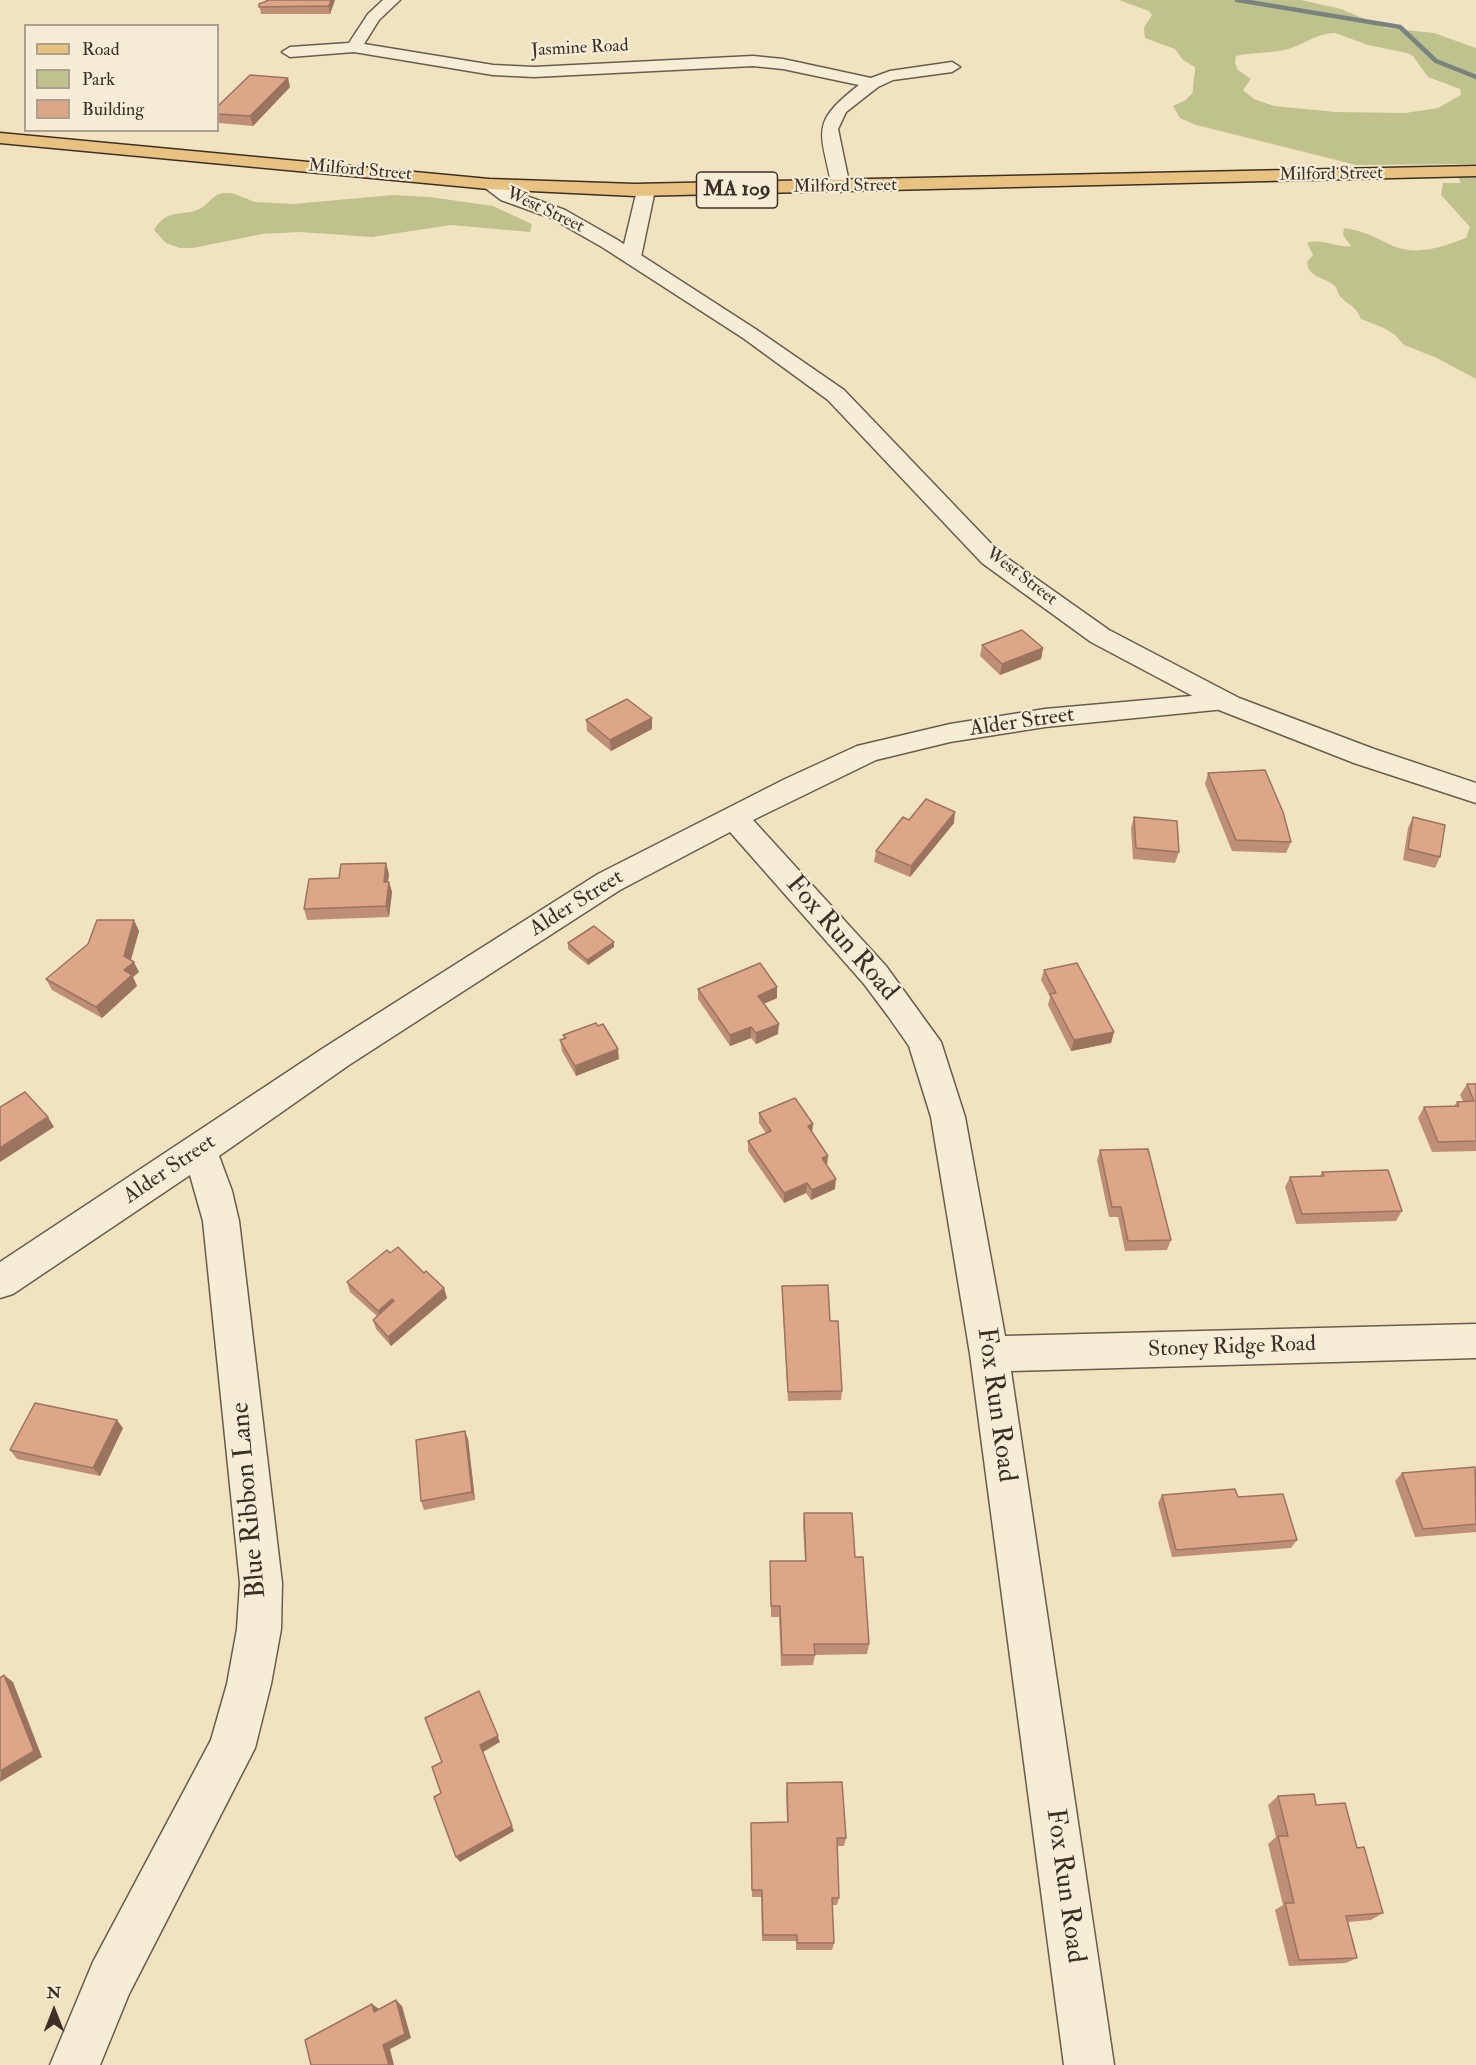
<!DOCTYPE html>
<style>
body{margin:0}
#map{position:relative;width:1476px;height:2065px;overflow:hidden;background:#f1e3c0;font-family:"IM FELL Double Pica",serif}
canvas{display:block}
.legend{position:absolute;left:24px;top:24px;width:195px;height:108px;box-sizing:border-box;background:#f6edd6;border:2px solid #aca190;margin:0;padding:8px 10px;list-style:none;font-size:18px;color:#3d2f27}
.legend li{display:flex;align-items:center;gap:12px;height:30px}
.legend b{width:30px;border:2px solid #aca190}
.north{position:absolute;left:24px;top:1981px;width:60px;height:60px;-webkit-text-stroke:4px #f6edd6;paint-order:stroke;rotate:0deg;font-size:16px;font-weight:700;line-height:24px;text-align:center;color:#3d2f27}
.north::after{content:'';display:block;margin:auto;width:21px;height:27px;background:#3d2f27;clip-path:polygon(50% 0,100% 100%,50% 72%,0 100%)}
</style>
<div id="map">
<canvas width="1476" height="2065"></canvas>
<ul class="legend">
<li><b style="height:8px;background:#e8c280"></b>Road</li>
<li><b style="height:16px;background:#c0c28e"></b>Park</li>
<li><b style="height:16px;background:#dda689"></b>Building</li>
</ul>
<div class="north">N</div>
</div>
<script>
const g = document.querySelector('canvas').getContext('2d');
g.lineJoin = 'round';
function fill(path, color) {
  g.fillStyle = color;
  g.fill(path, 'evenodd');
}
function strokePath(path, color, width, dash) {
  g.strokeStyle = color;
  g.lineWidth = width;
  g.lineCap = dash ? 'butt' : 'round';
  g.setLineDash(dash || []);
  g.stroke(path);
}
function write(font, color, halo, rows, align = 'center') {
  g.font = font + ' "IM FELL Double Pica",serif';
  g.lineWidth = 4.5;
  g.setLineDash([]);
  g.textBaseline = 'middle';
  g.strokeStyle = halo;
  g.fillStyle = color;
  for (const [text, x, y, turn = 0] of rows) {
    g.save();
    g.translate(x, y);
    g.rotate((+turn || 0) * Math.PI / 180);
    g.textAlign = isNaN(turn) ? turn : align;
    if (halo) g.strokeText(text, 0, 0);
    g.fillText(text, 0, 0);
    g.restore();
  }
}
fill(new Path2D(`
 M1119 0H1301L1341 9 1386 28 1434 33 1476 48V164L1356 165 1196 125 1180 118 1173 106 1186 100 1193 92C1192 84 1196 72 1195 67L1183 60 1175 49 1145 38 1144 28 1152 15 1149 11ZM1335 33 1368 45 1407 53 1413 56 1428 77 1460 89 1461 95 1438 108 1405 113 1336 112 1274 106 1254 99 1243 90 1251 79 1238 70 1235 63 1236 56C1252 52 1267 54 1283 50 1304 46 1313 34 1335 33Z
 M1476 176V379L1437 358 1404 345 1395 335 1384 328 1361 319C1355 304 1348 306 1339 295 1339 294 1336 287 1335 286 1325 277 1308 278 1307 262L1313 255 1307 243C1322 238 1336 248 1351 246L1343 235 1344 228C1362 230 1376 238 1393 246 1418 256 1442 247 1466 238L1470 227 1441 195 1443 183H1461L1458 177Z
 M223 193H232L255 202 293 204 393 195 430 197 493 206 532 224 530 232 451 225 372 237 300 232 262 234 193 248H180L166 243 154 230C168 205 188 219 204 206 212 200 213 195 223 193Z`), '#c0c28e');
strokePath(new Path2D(`
 M1237 0 1400 27 1436 61 1476 77`), '#788380', 4.5);
const minor = new Path2D(`
 M383 0H400L379 20 364 44 493 65 534 67 753 56 783 59 871 78 890 71 952 62 960 67 952 72 893 80 878 87 846 112 838 129 850 187 841 192 832 187C821 130 809 124 859 85L783 69 753 66 534 77 493 75 354 52 290 57 282 52 290 47 349 43 368 14Z
 M646 184 655 190 641 257 631 263 621 257 637 190Z
 M1225 693 1235 696 1239 702 1235 708 1045 727 950 742 876 760 753 820 886 966 941 1042 965 1117 1005 1336 1476 1324V1358L1011 1371 1114 2065H1064L970 1354 931 1117 909 1046 888 1016 864 984 730 832 620 890 349 1065 219 1156 232 1191 239 1221 282 1583 281 1629 271 1684 255 1748 129 1994 100 2065H50L93 1962 211 1740 227 1684 237 1629 240 1583 203 1221 190 1175 13 1294 0 1298V1262L325 1047 598 874 785 779 857 746 950 724 1045 709Z`);
const tertiary = new Path2D(`
 M489 179 515 192 565 210 616 239 757 330 844 390 1000 553 1109 630 1239 698 1374 749 1476 783V803L1354 763 1219 710 1091 642 982 563 828 400 743 338 602 247 551 218 501 200 480 184Z`);
const primary = new Path2D(`
 M0 133 489 179 635 184 1476 166V176L635 196 489 189 0 143Z`);
strokePath(minor, '#6a5c4d', 3);
strokePath(tertiary, '#6a5c4d', 3);
strokePath(primary, '#3d2f27', 3);
fill(minor, '#f6edd6');
fill(tertiary, '#f6edd6');
fill(primary, '#e8c280');
fill(new Path2D(`
 M335 0 330 14H261L259 4Z
 M290 87 253 126 218 123V106Z
 M982 645 1043 648 1041 659 1000 675 980 656Z
 M652 718V729L611 751 587 731 586 720Z
 M1208 773 1291 842 1286 853 1232 851 1205 784Z
 M1134 817 1179 852 1175 863 1133 859 1131 828Z
 M1413 817 1440 857 1435 868 1403 860 1408 828Z
 M909 820 954 823 910 877 874 862 876 851Z
 M389 874 388 882H389L392 892 389 917 307 920 304 909 339 878Z
 M139 931 131 960 139 972 133 977 137 986 102 1018 52 990 46 979Z
 M614 942V947L588 965 568 949V943Z
 M1044 970 1114 1032 1111 1043 1071 1051 1048 1005 1050 997 1041 980Z
 M698 989 777 998 764 1004 778 1034 756 1044 751 1038 730 1046 698 999Z
 M563 1035 619 1059 576 1076 562 1051 560 1040 564 1039Z
 M1467 1084H1476V1151L1432 1152 1418 1118 1424 1107 1454 1106 1457 1102 1463 1101 1460 1095Z
 M759 1113 812 1133 827 1166 835 1189 811 1200 806 1193 784 1203 748 1151V1141L766 1133 759 1123Z
 M1100 1150 1171 1240 1167 1250 1125 1251 1118 1217H1109L1097 1160Z
 M1322 1172 1402 1211 1396 1221 1296 1224 1285 1187 1290 1177 1320 1176Z
 M390 1253 424 1273 444 1288 447 1298 391 1346 376 1329 373 1320 377 1316 350 1292 347 1282Z
 M782 1286 830 1321 842 1391 841 1400 788 1401 782 1295Z
 M123 1428 100 1476 17 1459 10 1450Z
 M468 1439 475 1500 424 1510 421 1501Z
 M1476 1469V1532L1415 1537 1395 1481 1402 1473Z
 M1162 1495 1297 1540 1291 1548 1172 1557 1158 1503Z
 M804 1513 855 1557 869 1644 867 1654 815 1655 813 1665 781 1666 779 1617H771L770 1561H805L803 1525Z
 M787 1783 846 1838 844 1846H837L839 1898 837 1905H832L834 1943 832 1950H796V1941H762L761 1897H752L751 1831 787 1822 786 1792Z
 M1278 1796 1316 1805 1357 1848 1383 1913 1371 1920 1348 1922 1357 1958 1346 1963 1289 1966 1275 1910 1283 1905 1268 1844 1276 1837 1268 1805Z`), '#be8f76');
fill(new Path2D(`
 M331 0H335L330 14 329 6Z
 M288 78 290 87 253 126 250 116Z
 M1043 648 1041 659 1000 675 1002 664Z
 M652 718V729L611 751 610 740Z
 M955 812 954 823 910 877 911 866Z
 M386 863 389 874 386 893 384 882Z
 M389 882 392 892 389 917 386 906Z
 M134 920 139 931 129 966 134 962 139 972 133 977 137 986 102 1018 96 1007 124 970V956Z
 M614 942V947L588 965 587 960Z
 M777 987V998L758 1006V996Z
 M779 1024 778 1034 756 1044V1033Z
 M751 1027V1038L730 1046V1035Z
 M1114 1032 1111 1043 1071 1051 1074 1040Z
 M618 1049 619 1059 576 1076 575 1066Z
 M48 1117 54 1127 0 1162V1148Z
 M813 1124 812 1134 808 1126Z
 M828 1156 827 1166 822 1158Z
 M836 1179 835 1189 811 1200 812 1190Z
 M807 1183 806 1193 784 1203V1193Z
 M444 1288 447 1298 391 1346 388 1337Z
 M392 1299 396 1309 382 1321 378 1311Z
 M117 1420 123 1428 100 1476 93 1468Z
 M465 1431 468 1439 475 1500 472 1492Z
 M4 1675 13 1682 42 1757 0 1782Z
 M479 1691 500 1742 483 1752 514 1831 460 1862 456 1857 480 1745Z
 M396 2000 402 2006 411 2038 390 2049 394 2065H389L383 2045Z
 M372 2004 379 2009 374 2012Z`), '#9b7460');
const building = new Path2D(`
 M269 0H331L329 6 259 7V4Z
 M250 75 288 78 250 116 218 114V106Z
 M1022 630 1043 648 1002 664 982 645Z
 M627 699 652 718 610 740 586 720Z
 M1265 770 1283 812 1291 842 1236 840 1208 773Z
 M926 799 955 812 911 866 876 851 903 817 909 820Z
 M1134 817 1177 821 1179 852 1136 848Z
 M1413 817 1445 825 1440 857 1408 849Z
 M386 863 384 882H389L386 906 304 909 309 879 339 878 341 864Z
 M97 920H134L124 956 134 962 124 970 132 975 96 1007 46 979 88 944Z
 M594 926 614 942 587 960 568 943Z
 M760 963 777 987 758 996 779 1024 756 1033 751 1027 730 1035 698 989Z
 M1077 963 1114 1032 1074 1040 1050 994 1056 993 1044 970Z
 M596 1023 598 1026 603 1024 618 1049 575 1066 560 1040 566 1038 563 1035Z
 M1467 1084H1476V1141L1438 1142 1424 1107 1459 1106 1457 1102 1474 1101Z
 M25 1092 48 1117 0 1148V1107Z
 M795 1098 813 1124 808 1126 828 1156 822 1158 836 1179 812 1190 807 1183 784 1193 748 1141 771 1131 759 1113Z
 M1148 1149 1171 1240 1128 1241 1121 1207H1112L1100 1150Z
 M1388 1170 1402 1211 1302 1214 1290 1177 1324 1176 1322 1172Z
 M398 1247 424 1273 426 1271 444 1288 388 1337 373 1320 394 1301 392 1299 378 1311 347 1282 387 1250 390 1253Z
 M828 1285 830 1321H838L842 1391 788 1392 782 1286Z
 M35 1403 117 1420 93 1468 10 1450Z
 M465 1431 472 1492 421 1501 416 1440Z
 M1475 1467 1476 1524 1423 1529 1402 1473Z
 M1235 1489 1238 1497 1283 1494 1297 1540 1176 1550 1162 1495Z
 M804 1513H852L855 1557H863L869 1644H814L815 1655H782L780 1606H771L770 1561H806Z
 M4 1675 34 1751 0 1771V1678Z
 M479 1691 498 1736 480 1745 512 1826 456 1857 434 1797 441 1793 432 1767 442 1762 425 1718Z
 M842 1782 846 1838H837L839 1898H832L834 1943H797V1935H763L762 1890H752L751 1823 788 1822 787 1783Z
 M1314 1794 1316 1805 1345 1803 1357 1848 1364 1847 1383 1913 1346 1916 1357 1958 1299 1960 1285 1903H1294L1278 1836H1288L1278 1796Z
 M396 2000 405 2034 383 2045 389 2065H311L305 2040 372 2004 374 2012Z`);
fill(building, '#dda689');
strokePath(building, '#9b7460', 1.5);
write('18px', '#3d2f27', '#f6edd6', [
 ["Jasmine Road",580,49,-3],
 ["Milford Street",360,171,5],
 ["Milford Street",1331,175,-1],
 ["Milford Street",845,187,-1],
 ["West Street",545,211,25],
 ["West Street",1021,577,37]
]);
for (const [x, y, w] of [
 [737,190,81]
]) {
  const box = new Path2D();
  box.roundRect(x - w / 2, y - 18, w, 36, 4.5);
  g.fillStyle = '#f6edd6';
  g.fill(box);
  strokePath(box, '#3d2f27', 1.5);
}
write('bold 21px', '#3d2f27', null, [
 ["MA 109",737,190]
]);
write('22px', '#3d2f27', '#f6edd6', [
 ["Alder Street",1022,723,-8],
 ["Alder Street",577,904,-32],
 ["Alder Street",170,1170,-34],
 ["Stoney Ridge Road",1232,1348,-2]
]);
write('27px', '#3d2f27', '#f6edd6', [
 ["Fox Run Road",841,939,49],
 ["Fox Run Road",995,1405,82],
 ["Blue Ribbon Lane",250,1500,-95],
 ["Fox Run Road",1064,1886,82]
]);
</script>
